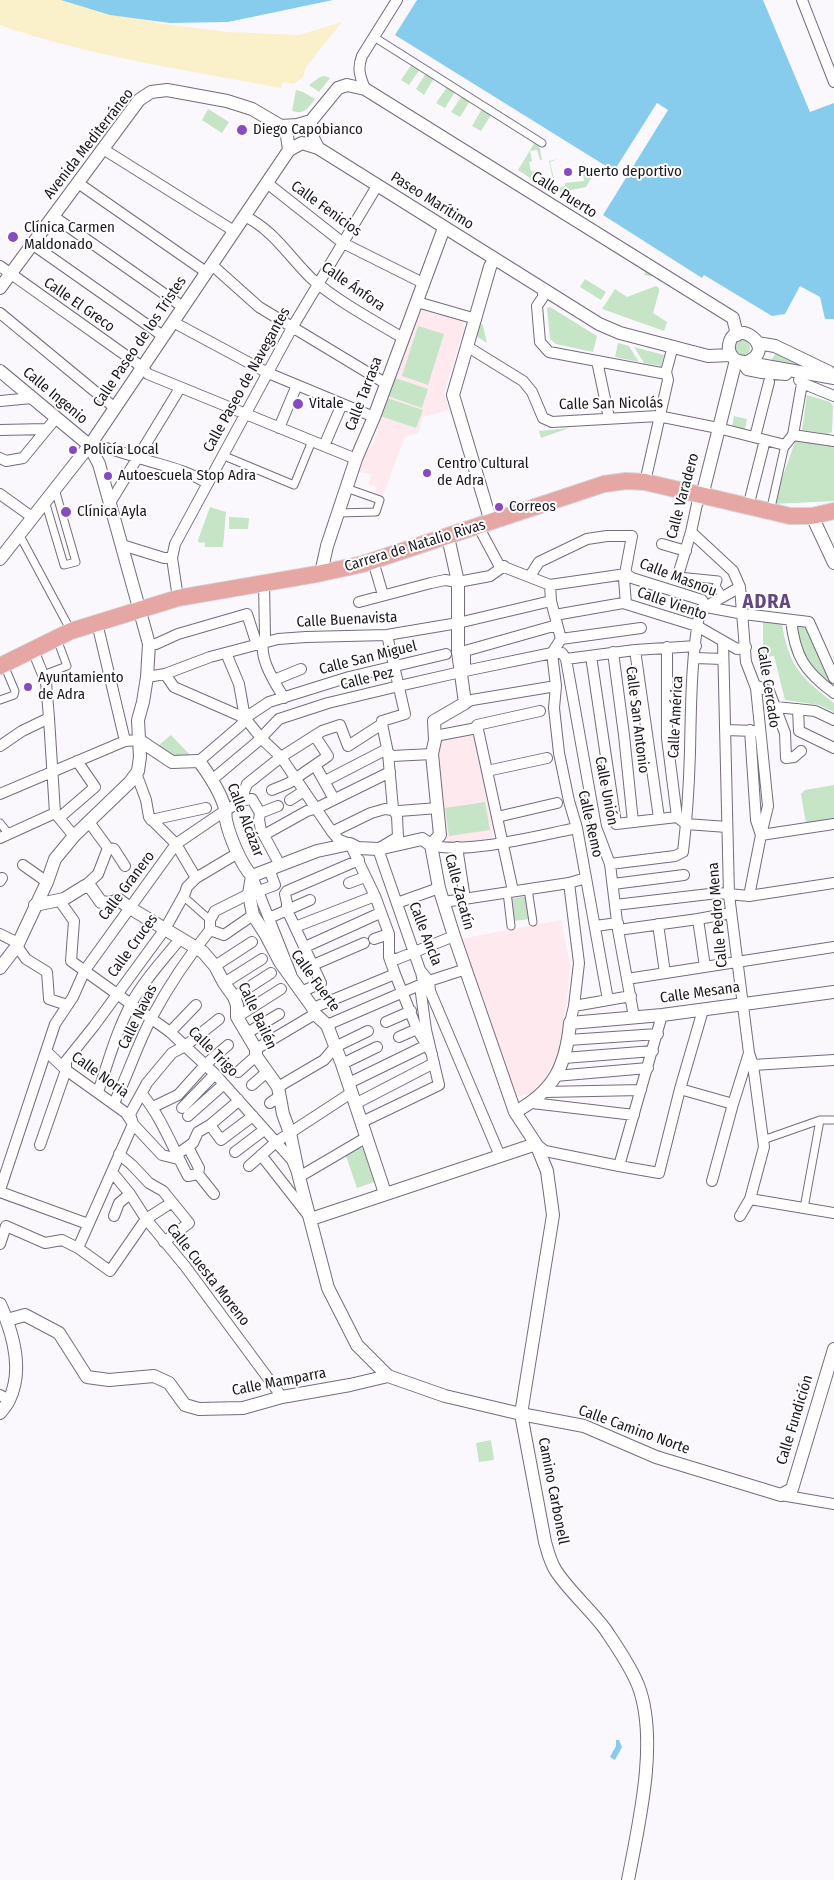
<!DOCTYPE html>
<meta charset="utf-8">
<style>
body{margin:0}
canvas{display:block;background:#faf8fd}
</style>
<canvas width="834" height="1880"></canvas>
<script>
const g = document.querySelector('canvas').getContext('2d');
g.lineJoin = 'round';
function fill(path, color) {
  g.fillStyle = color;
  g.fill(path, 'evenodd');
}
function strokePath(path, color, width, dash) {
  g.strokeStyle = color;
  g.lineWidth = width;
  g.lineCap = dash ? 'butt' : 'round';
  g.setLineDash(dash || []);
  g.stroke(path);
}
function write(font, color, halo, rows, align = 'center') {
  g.font = font + ' "Fira Sans Condensed",sans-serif';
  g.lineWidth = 4;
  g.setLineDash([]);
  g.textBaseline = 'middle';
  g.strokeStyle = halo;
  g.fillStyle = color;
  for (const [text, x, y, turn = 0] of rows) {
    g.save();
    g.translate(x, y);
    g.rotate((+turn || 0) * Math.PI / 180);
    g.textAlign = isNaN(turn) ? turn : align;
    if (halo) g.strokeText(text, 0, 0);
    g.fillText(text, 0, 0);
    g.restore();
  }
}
fill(new Path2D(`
 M420 305 464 319 462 325 465 326 444 393 449 410 423 417 418 433 405 437 382 498 374 495 377 487 368 484 372 474 359 472 369 447H372L380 424 378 420Z
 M475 733 496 832 492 833 493 838 450 844 449 839 445 840 437 743 446 738Z
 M561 920 570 964 567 1000 558 1054 537 1093 514 1097 460 939Z`), '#fee9ef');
fill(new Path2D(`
 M412 64 420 69 409 85 401 80Z
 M426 73 434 78 424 95 416 89Z
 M325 76 330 78 319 92 309 85 320 77Z
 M447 87 455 92 445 108 436 103Z
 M296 90 303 92 315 99C308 108 305 115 292 111Z
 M462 96 470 101 460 117 451 112Z
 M208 109 229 122 222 133 202 120Z
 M482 109 491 115 481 131 472 126Z
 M535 142 539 144 542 160H540L537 150 530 151 532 161 529 162 531 171H534L536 182 518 170Z
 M558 159 550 162 556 188 565 186V183L584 181 583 173 585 172 592 177 586 187 556 193 549 161Z
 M536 202 655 277 644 275 645 272Z
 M585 279 606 292 601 300 580 287Z
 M656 286 659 288V292L653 313 667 322 664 331 602 309 615 289 627 297Z
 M550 307 597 336 593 352 556 344 550 339 547 308Z
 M479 324H482L483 326 487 343 476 336Z
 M418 326 444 334 428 385 402 376Z
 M734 348a8 8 0 1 1 16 0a8 8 0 1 1-16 0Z
 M618 343 629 346 639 362 615 357Z
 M634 347 664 355 661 366 644 363Z
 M776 352 805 367 771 361Z
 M395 378 428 389 422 408 388 396Z
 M807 395 830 402 833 406 832 432 828 434 802 430Z
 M387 398 423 410 416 428 380 416Z
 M734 416 747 419 745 429 732 427Z
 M569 428 541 438 539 431Z
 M796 439 834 444V501L773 504Z
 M210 507 226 512 223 547H205V542L199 543 198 540Z
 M229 517 249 518 248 529H229Z
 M763 621 782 623C788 665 801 678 834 703V712L819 705 785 700 774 656 763 657Z
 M796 625 806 627 834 685V689L814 673 797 641Z
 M171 735 191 756 190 757 169 755 159 745Z
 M834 785V820L806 824 801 794 805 790Z
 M485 802 490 830 449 836 445 808Z
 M527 896 530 919 514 921 511 899Z
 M360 1147 363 1149 374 1182 357 1188 346 1156Z
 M491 1440 494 1460 479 1462 476 1443Z`), '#c6e4c6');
fill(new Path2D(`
 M0 0H80L156 23 229 32 299 35 342 22 306 67 303 77 294 84 283 82 281 88C187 70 91 57 0 25Z`), '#faf0ca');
fill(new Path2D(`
 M61 0H333L228 22 170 23 110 15Z
 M417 0H763L810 112 834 103V319H825L820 297 800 286 785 314 772 316 704 275 702 278 603 215 668 110 657 103 614 171 395 35Z
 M616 1740H619L622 1747 615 1760 610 1757 616 1746Z`), '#87ccec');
const pedestrian = new Path2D(`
 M374 37 542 143
 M222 455 294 485 312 441
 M45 501 64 565 76 562 55 489
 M770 512 785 445
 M338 513 376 512 380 500 346 488
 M19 534 71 631
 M678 576 718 580 716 586 723 597
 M43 675 67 666 57 639
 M0 700 14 695 15 691 4 665
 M0 823 8 833
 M528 889 533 922
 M507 892 511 926
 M183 896 210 920
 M763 1140 820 1120H834
 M804 1208 820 1120`);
const minor = new Path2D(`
 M802 0 834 82
 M365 89C360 76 357 69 362 56L397 0
 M103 149 234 231
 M78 183 206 272
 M267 183 343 243 423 283
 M53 216 183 307
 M244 216C273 229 290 258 312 279 336 300 374 321 403 338
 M32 244 163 336
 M212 265 259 307 385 383
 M0 266 142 367 148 374 356 459
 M543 290V297L537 306 540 342 549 352 661 373 666 372
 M417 302 476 319
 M0 313 115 408
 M173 322 268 373 374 417
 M468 347 523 381 532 392 543 418 552 422 658 416 718 428 785 445 793 435 804 372
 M597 361 609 418
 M742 363 747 370 762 373 786 375
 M799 380 802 383 834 396
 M0 401 32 398
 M279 428 297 385
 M0 430 46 429
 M793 435 834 441
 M755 437 769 382
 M89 445C108 447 124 453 142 459 165 466 186 470 207 483
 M324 446 342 404
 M0 458 6 461 23 458 56 418
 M645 482 668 380 666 372 673 346
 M0 494 32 517
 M110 503 180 388
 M748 507 765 440
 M478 526 499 565 550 585 626 574 632 578 702 600 706 607 744 614 809 622 834 678
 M691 532 733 571 740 587 746 662 756 688 768 806 761 835 834 824
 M662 544 686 551
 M122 545 164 558H172
 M373 561 383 595
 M679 572 691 532 697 504 702 496
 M530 576 539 562 587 539 607 536H632L624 579 626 604
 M264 583 265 637C256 655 275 683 284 698
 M550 585 551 601 561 639 552 653H562L566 659 596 827 610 864 618 930 634 1017
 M178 598 172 558 175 544 293 326 377 186
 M359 602 431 583 445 580 458 582 490 576 504 566
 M555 615 623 603 697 626 737 649 746 647
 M791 620C795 656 804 671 834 693
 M97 623 125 741
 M561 639 641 628
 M149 644H156L178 634 247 614 257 645
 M667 647V738L677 817
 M635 650 659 818
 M613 652 624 735 633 822
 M226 653 239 684 245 718
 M591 656 616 824 677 817 686 824 727 827
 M695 658 723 659
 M566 659 635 650 696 646
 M465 668V651L557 625
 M165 674 174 687 245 718 261 738 281 757 332 832 339 840 350 844 375 896 389 934V957L395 974 417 1029 432 1054
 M147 677 165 674 210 657 278 639 306 637 387 635 458 623 551 601
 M274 680 301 669
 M755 685 769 691 785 733 786 758 794 757 801 751
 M465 703 472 700 556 686
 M776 707 815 711 834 720
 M798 709 799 731 834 748
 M49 718 55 813 74 836
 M382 724 388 753 393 809 397 816 398 837 378 849 420 970 429 981 430 991 500 1156
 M725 730 755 731
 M435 736 477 728
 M0 746 22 731 49 718 46 682 33 650
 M199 761 241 725 245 718 269 702 349 677 446 654
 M315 765 334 799
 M487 771 547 758
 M136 773 146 800 149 817 176 844 196 878
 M213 779 257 742 279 719 328 703 399 686 465 671 552 653 556 686 554 708 559 753 569 801 577 828 608 1000
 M325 781 385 750 392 756 432 754
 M272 790 289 783 328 756 315 736
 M0 794 125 741 139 740
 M244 800 252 799 260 813 259 820 261 830 280 865
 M290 800 304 791
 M260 813 278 806
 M497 817 557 803
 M59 818 95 787 77 761
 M151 820 206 808
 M332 832 371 813 385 809 399 811 438 808
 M264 835 307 811 317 808 390 772
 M0 838 55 813
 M431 845C466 855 540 835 577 828
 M457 847 465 899
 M108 848 114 849 125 866
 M610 864 675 856 683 852C687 819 689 786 690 752 691 705 691 657 700 610L740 587
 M23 865 47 882
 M252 876 291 974
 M0 881 2 878
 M349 883 365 877
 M569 883 579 963 574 1006 570 1023
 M613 884 684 875
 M85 886 98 874 108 848 89 822
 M259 891 275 885 269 869
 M513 891 477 725 540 711
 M749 896 761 835 756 820 750 730
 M59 900 74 921 71 961 170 1032 215 1074 292 1160 299 1177 367 1137
 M444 902 569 883 586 878
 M397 903 439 888
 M615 905 718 893 749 896 834 883
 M269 918 310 900
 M698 919 705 967
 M658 924 665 973
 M595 926 618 923
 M295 927 375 896
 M210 930V920L215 911 249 894
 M618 930 698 919 731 913
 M0 934 18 943
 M374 939 389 934
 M17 946 26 959 47 972 49 999 67 1005
 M305 947 380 913
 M389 957 397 959 454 936
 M313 965 364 943
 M215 966 252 942
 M627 979 834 947
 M224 983 262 959
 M301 992 321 983 287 910V903L285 894 287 891 359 860
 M234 997 271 973
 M574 1006 631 996
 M313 1008 395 974
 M237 1017 281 989
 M386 1022 411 1011
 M327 1025 429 981 466 969
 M170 1032 196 1005
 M247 1033 279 1014
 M399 1037 417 1029
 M568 1040 658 1034
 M256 1049 315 1014
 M47 1052 66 1070 126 1113 133 1124 162 1155 178 1159
 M564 1058 653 1051
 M342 1064 377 1047
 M753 1065 834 1060
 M238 1072 256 1056
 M555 1076 648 1068
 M349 1083 427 1045
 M252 1085 267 1072
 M278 1087 324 1060 335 1047 368 1031
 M680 1089 733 1104
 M98 1092C108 1063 116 1032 131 1004 144 980 163 960 180 939
 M545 1092 641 1090
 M142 1094C162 1118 173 1149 188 1176L198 1174
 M114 1103C128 1075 137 1045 152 1017 168 987 188 957 210 930L224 935 253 915
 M270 1103 280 1096
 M532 1103 634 1115
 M355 1104 434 1063
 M153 1107 178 1095 206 1064 228 1045
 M182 1108 215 1074
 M188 1116 224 1084
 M362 1122 439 1085 426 1030 420 986 423 982 421 972
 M210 1125 221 1140 253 1116
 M536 1144 545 1151 619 1166 659 1173 680 1089 703 1010
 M40 1145 66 1070V1061L94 1026 165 929 185 893 187 887 196 878 238 853
 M188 1147 199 1168 198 1174 214 1194
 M235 1152 264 1130
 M119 1154 132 1165 149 1183 163 1191 189 1223 164 1242
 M176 1155 193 1143 198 1132 210 1125 236 1103 238 1099
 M261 1155 308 1215
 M249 1166 276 1142 351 1093
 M619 1166 662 1015
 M112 1172 130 1194 146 1219 185 1266 282 1397
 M712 1181 733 1104 749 1053 729 895 723 641
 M0 1190 55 1024 73 997 85 970 176 844 226 810 244 800V792L247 784 281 757 322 731 340 725 348 746 382 724V721L405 714 387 635
 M0 1192 88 1224
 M750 1199 834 1213
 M114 1216 119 1203 130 1194
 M740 1216 750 1199 764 1147 753 1065 749 1053
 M0 1244 6 1226 45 1243 62 1240 78 1248 110 1271 146 1219 171 1203
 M78 1248 133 1124 130 1114 147 1083 172 1053 185 1046 219 1019
 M0 1395 9 1400
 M781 1495 834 1504`);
const tertiary = new Path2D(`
 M311 121V134L318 148
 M281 126 287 136 289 150
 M0 288 139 100 151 92 167 90 227 101 252 109 281 126 297 125 311 121 338 88 347 85 365 89 733 318 737 335
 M757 343 775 346 829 372
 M747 362C780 348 734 315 729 345 728 353 732 358 738 361L834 378
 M0 371 89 445 99 464 149 644 147 677 143 702 138 720 140 757 138 771 130 782 74 836 55 859 47 882 17 946 0 968
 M702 496 736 360
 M812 516 834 563
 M491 522 453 395 490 267 494 259
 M448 537 458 582V652L465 703 434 721 435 740 432 754 440 835 431 845 439 888 454 936 515 1112 536 1144 547 1171 553 1215 521 1414 545 1542C548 1552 550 1562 556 1571 570 1592 590 1609 605 1629 617 1647 630 1665 638 1685 659 1739 639 1823 628 1880
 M0 559 92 442 289 150 302 143 318 148 599 324 620 333 708 356 731 355
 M321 573 327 546 356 459 374 417 444 228
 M139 740 172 762 199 761C210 776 220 791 225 808 226 812 225 816 226 820 229 835 241 865 252 876
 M252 876 249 894 253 915 266 935 280 962 313 1008 315 1014 327 1025 342 1064 385 1193
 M252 876 317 851 350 844 358 848 378 849 422 839 431 845
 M35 905 64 899 85 886 91 888 101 902 110 903 119 900 130 908 203 952 215 966 224 983 234 997 237 1005V1017L256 1049V1056L278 1087 283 1114 290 1133 299 1177 328 1288 357 1345 388 1376 445 1396 521 1414 584 1426 656 1457 781 1495 792 1489 834 1349
 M515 1112C554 1091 566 1066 570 1023L662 1015 834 992
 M311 1219 536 1144
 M0 1304C13 1333 24 1370 9 1400 7 1405 3 1409 0 1413
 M7 1320 25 1315 59 1333 87 1377 109 1380 154 1376 169 1383 185 1405 199 1409 243 1408 282 1397 350 1385 388 1376`);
const trunk = new Path2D(`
 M0 666 71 631 178 598 317 574 363 564 604 484 626 481 645 482 790 516H812L834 511`);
strokePath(pedestrian, '#756b80', 9);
strokePath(minor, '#756b80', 12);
strokePath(tertiary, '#756b80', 14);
strokePath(trunk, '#d6d5d7', 18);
strokePath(pedestrian, '#fff', 7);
strokePath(minor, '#fff', 10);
strokePath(tertiary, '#fff', 12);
strokePath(trunk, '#e6a6a4', 16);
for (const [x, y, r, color] of [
 [242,130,6,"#884ac0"],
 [568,172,5,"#884ac0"],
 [13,237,6,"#884ac0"],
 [298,404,6,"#884ac0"],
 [73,450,5,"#884ac0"],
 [427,473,5,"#884ac0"],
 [108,476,5,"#884ac0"],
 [499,507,5,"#884ac0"],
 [66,512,6,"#884ac0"],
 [28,687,5,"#884ac0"]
]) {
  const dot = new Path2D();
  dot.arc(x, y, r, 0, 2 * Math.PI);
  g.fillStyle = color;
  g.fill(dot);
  strokePath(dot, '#fff', 2);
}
write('15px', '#1b171f', '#fff', [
 ["Diego Capobianco",253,130],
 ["Puerto deportivo",578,172],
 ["Clínica Carmen",24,228],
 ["Maldonado",24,245],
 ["Vitale",309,404],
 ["Policía Local",83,450],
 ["Centro Cultural",437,464],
 ["de Adra",437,481],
 ["Autoescuela Stop Adra",118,476],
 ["Correos",509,507],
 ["Clínica Ayla",77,512],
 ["Ayuntamiento",38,678],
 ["de Adra",38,695]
], 'left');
write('15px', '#1b171f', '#fff', [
 ["Avenida Mediterráneo",89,144,-52],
 ["Calle Puerto",564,195,32],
 ["Paseo Marítimo",432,201,32],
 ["Calle Fenicios",326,209,36],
 ["Calle Ánfora",353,287,35],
 ["Calle El Greco",79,305,35],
 ["Calle Paseo de los Tristes",140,342,-56],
 ["Calle Paseo de Navegantes",247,380,-61],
 ["Calle Tarrasa",364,394,-69],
 ["Calle Ingenio",55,396,40],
 ["Calle San Nicolás",611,404,-1],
 ["Calle Varadero",683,496,-75],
 ["Carrera de Natalio Rivas",415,546,-17],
 ["Calle Masnou",678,578,21],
 ["Calle Viento",672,604,19],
 ["Calle Buenavista",347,620,-3],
 ["Calle San Miguel",368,658,-14],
 ["Calle Pez",367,679,-14],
 ["Calle Cercado",768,687,81],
 ["Calle América",676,717,-87],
 ["Calle San Antonio",637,720,83],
 ["Calle Unión",606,791,79],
 ["Calle Alcázar",245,820,69],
 ["Calle Remo",590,824,77],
 ["Calle Granero",127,886,-53],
 ["Calle Zacatín",459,892,75],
 ["Calle Pedro Mena",718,915,-95],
 ["Calle Ancla",425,934,69],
 ["Calle Cruces",133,946,-54],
 ["Calle Fuerte",315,981,54],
 ["Calle Mesana",700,993,-8],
 ["Calle Bailén",257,1016,65],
 ["Calle Navas",138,1017,-64],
 ["Calle Trigo",213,1052,45],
 ["Calle Noria",100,1075,36],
 ["Calle Cuesta Moreno",208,1275,52],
 ["Calle Mamparra",279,1382,-11],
 ["Calle Fundición",795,1420,-73],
 ["Calle Camino Norte",634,1430,20],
 ["Camino Carbonell",553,1491,79]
]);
g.letterSpacing = '1px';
write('bold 20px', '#644783', '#fff', [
 ["ADRA",767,602]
]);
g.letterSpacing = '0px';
</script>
